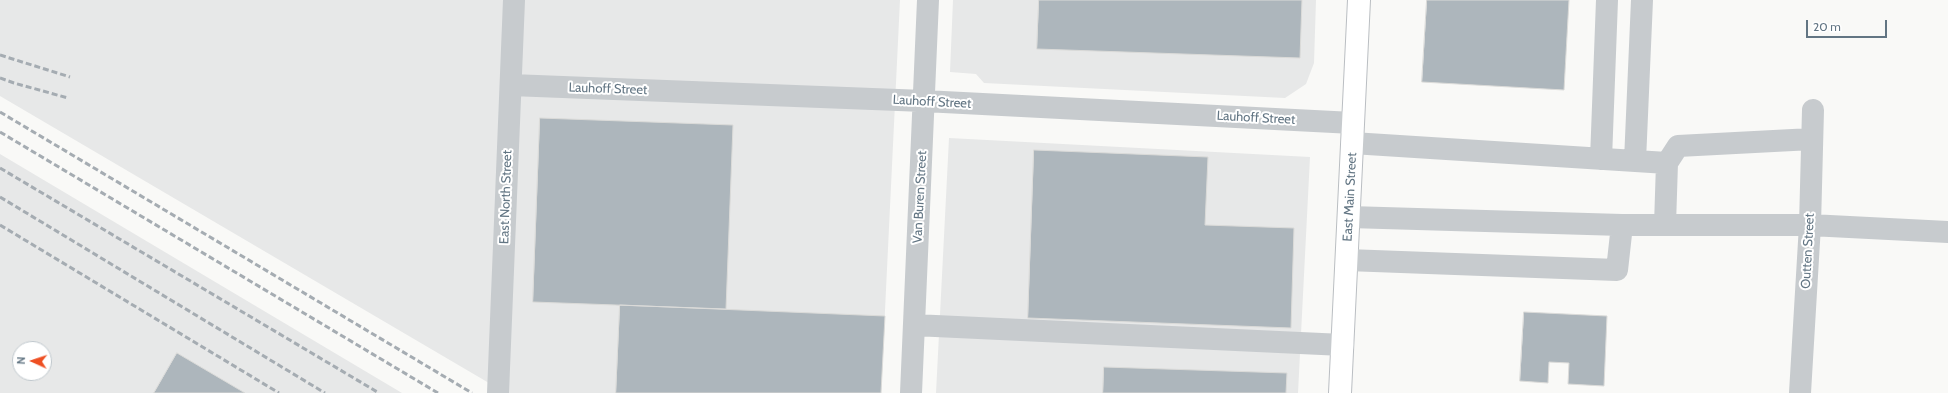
<!DOCTYPE html>
<style>
body{margin:0}
#map{position:relative;width:1948px;height:393px;overflow:hidden;background:#f9f9f7;font-family:Cabin,sans-serif}
canvas{display:block}
.north{position:absolute;left:12px;top:341px;width:40px;height:40px;box-sizing:border-box;background:#fff;border:1px solid #c0c8cd;border-radius:50%;rotate:273deg;font-size:11px;font-weight:700;line-height:16px;text-align:center;color:#627583}
.north::after{content:'';display:block;margin:auto;width:14px;height:18px;background:#ee4f22;clip-path:polygon(50% 0,100% 100%,50% 72%,0 100%)}
.scale{position:absolute;left:1806px;top:20px;width:81px;height:18px;box-sizing:border-box;border:2px solid #627583;border-top:0;padding-left:5px;font-size:12px;line-height:14px;white-space:nowrap;color:#627583;-webkit-text-stroke:3px #fff;paint-order:stroke}
</style>
<div id="map">
<canvas width="1948" height="393"></canvas>
<div class="north">N</div>
<div class="scale">20 m</div>
</div>
<script>
const g = document.querySelector('canvas').getContext('2d');
g.lineJoin = 'round';
function fill(path, color) {
  g.fillStyle = color;
  g.fill(path, 'evenodd');
}
function strokePath(path, color, width, dash) {
  g.strokeStyle = color;
  g.lineWidth = width;
  g.lineCap = dash ? 'butt' : 'round';
  g.setLineDash(dash || []);
  g.stroke(path);
}
function write(font, color, halo, rows, align = 'center') {
  g.font = font + ' Cabin,sans-serif';
  g.lineWidth = 4;
  g.setLineDash([]);
  g.textBaseline = 'middle';
  g.strokeStyle = halo;
  g.fillStyle = color;
  for (const [text, x, y, turn = 0] of rows) {
    g.save();
    g.translate(x, y);
    g.rotate((+turn || 0) * Math.PI / 180);
    g.textAlign = isNaN(turn) ? turn : align;
    if (halo) g.strokeText(text, 0, 0);
    g.fillText(text, 0, 0);
    g.restore();
  }
}
fill(new Path2D(`
 M0 0H900L881 393H506L0 96Z
 M953 0H1316L1314 63 1306 84 1285 98 984 83 976 74 950 72Z
 M949 138 1310 157 1298 393H936Z
 M0 154 402 393H0ZM20 349H44V373H20Z`), '#e7e8e8');
const building = new Path2D(`
 M1039 0H1302L1300 58 1037 49Z
 M1427 0H1569L1564 90 1422 82Z
 M540 118 733 125 726 309 533 302Z
 M1034 150 1208 157 1205 225 1294 228 1291 328 1028 318Z
 M620 305 885 316 881 393H616Z
 M1524 312 1607 316 1604 386 1568 384 1569 363 1549 362 1548 383 1520 381Z
 M177 353 245 393H154Z
 M1104 367 1287 373 1286 393H1103Z`);
fill(building, '#adb6bc');
strokePath(building, '#dbdbd9', 1);
const major = new Path2D(`
 M1340 393 1359 0`);
strokePath(major, '#babec2', 24);
strokePath(new Path2D(`
 M511 85 924 101 1353 123
 M1352 143 1667 163 1665 225
 M1601 159 1607 0
 M1635 161 1642 0
 M1667 163 1678 146 1812 139
 M1622 225H1810L1948 232
 M1347 260 1617 270 1622 225 1349 217
 M914 325 1343 345
 M498 393 514 0
 M911 393 928 0
 M1800 393 1810 225 1813 110`), '#c7cbce', 22);
strokePath(major, '#fff', 22);
strokePath(new Path2D(`
 M0 55 70 77
 M0 78 14 83 68 98
 M0 112 472 393
 M0 132 438 393
 M0 168 379 393
 M0 197 325 393
 M0 225 279 393`), '#a5acb2', 3, [6, 3]);
write('13px', '#627583', '#fff', [
 ["Lauhoff Street",608,89,2],
 ["Lauhoff Street",932,102,3],
 ["Lauhoff Street",1256,118,3],
 ["East North Street",506,197,-88],
 ["Van Buren Street",920,197,-87],
 ["East Main Street",1350,197,-87],
 ["Outten Street",1808,251,-87]
]);
</script>
